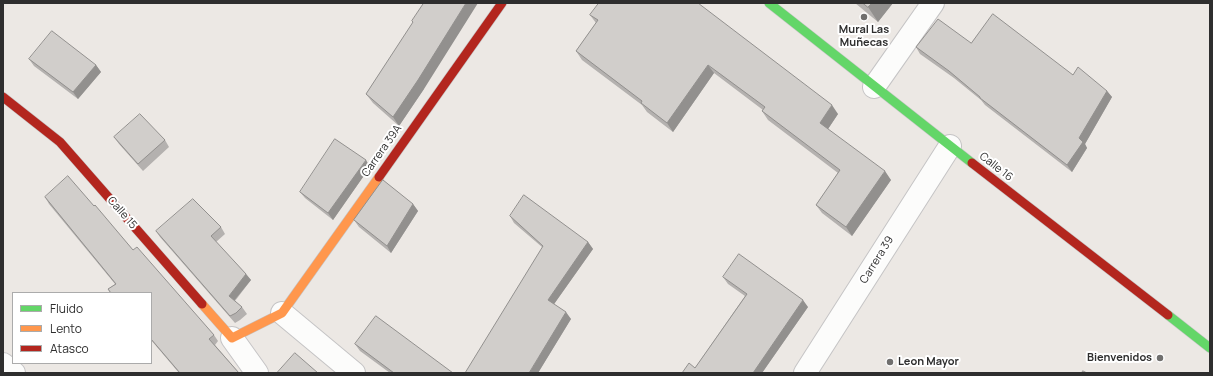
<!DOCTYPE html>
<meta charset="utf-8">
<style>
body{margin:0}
#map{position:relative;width:1213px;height:376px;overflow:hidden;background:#ece8e4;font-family:Manrope,sans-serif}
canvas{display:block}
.frame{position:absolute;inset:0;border:4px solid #2e2e2e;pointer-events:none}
.legend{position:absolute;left:12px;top:292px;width:140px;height:72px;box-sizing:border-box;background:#fff;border:1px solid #ababab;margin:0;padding:5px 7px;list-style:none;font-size:12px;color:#2e2e2e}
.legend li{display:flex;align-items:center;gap:8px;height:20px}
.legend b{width:20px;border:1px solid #ababab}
</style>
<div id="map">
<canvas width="1213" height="376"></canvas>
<div class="frame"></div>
<ul class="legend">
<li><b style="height:5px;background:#63d668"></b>Fluido</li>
<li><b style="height:5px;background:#ff974d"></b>Lento</li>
<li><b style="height:5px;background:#b3261e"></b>Atasco</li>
</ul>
</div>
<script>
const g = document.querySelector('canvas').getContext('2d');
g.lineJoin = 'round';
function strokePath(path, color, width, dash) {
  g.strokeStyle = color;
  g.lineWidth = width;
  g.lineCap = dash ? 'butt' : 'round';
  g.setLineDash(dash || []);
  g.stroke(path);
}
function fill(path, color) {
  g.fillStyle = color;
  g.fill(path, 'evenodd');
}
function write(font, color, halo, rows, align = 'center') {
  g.font = font + ' Manrope,sans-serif';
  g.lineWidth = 4;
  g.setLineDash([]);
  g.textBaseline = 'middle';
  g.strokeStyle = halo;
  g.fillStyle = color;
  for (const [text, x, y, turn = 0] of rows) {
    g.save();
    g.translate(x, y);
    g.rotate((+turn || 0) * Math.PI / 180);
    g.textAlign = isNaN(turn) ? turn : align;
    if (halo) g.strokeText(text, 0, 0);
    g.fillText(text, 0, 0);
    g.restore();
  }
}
const street = new Path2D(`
 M874 87 933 3
 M282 313 354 373
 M232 338 257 373
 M3 364 14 373
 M805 373 950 146`);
const fast = new Path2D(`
 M769 3 972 163
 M1168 315 1210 348`);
const slow = new Path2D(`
 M202 304 232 338 282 313 379 177`);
const jam = new Path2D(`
 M3 97 60 142 202 304
 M972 163 1168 315
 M379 177 502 3`);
strokePath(street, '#c5c4c5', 24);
strokePath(fast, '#c5c4c5', 10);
strokePath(slow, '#c5c4c5', 10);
strokePath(jam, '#c5c4c5', 10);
strokePath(street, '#fcfcfb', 22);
strokePath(fast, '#63d668', 9);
strokePath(slow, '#ff974d', 9);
strokePath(jam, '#b3261e', 9);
fill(new Path2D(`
 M424 3V89L399 126 373 103 366 94 413 23 412 21Z
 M855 3H893L878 22Z
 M590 15 838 114 828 129 891 180 852 236 822 213 816 205 838 173 768 120 762 111 763 110 714 73 673 132 647 112 642 105 582 60 576 51 596 23Z
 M971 43 1073 75 1107 91 1112 97 1085 144 1087 148 1072 172 985 105 981 100 954 78 920 54 916 47Z
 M29 59 96 65 101 72 78 99 34 66Z
 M114 137 165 140 169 147 143 171 119 144Z
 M370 167 333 220 305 198 300 192Z
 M45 197 94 206 133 250 214 335 218 341 215 345 239 373H179L151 340V293H110L108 289 115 284 49 204Z
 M413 204 418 211 391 253 359 227 354 220Z
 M510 216 588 242 593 249 554 304 571 319 538 373 542 247 514 223Z
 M221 227 225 234 216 242 246 274 251 280 235 301 242 307 247 314 240 320 235 323 160 237 156 231Z
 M723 277 808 307 762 373H682L695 368 745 296 728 284Z
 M355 344 453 373H390L360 351Z`), '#b4b1af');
fill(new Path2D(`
 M466 3H478L424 89 399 126 393 117Z
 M872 3H893L878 22 868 7Z
 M96 65 101 72 78 99 73 92Z
 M708 65 714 73 673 132 667 123Z
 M1107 91 1112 97 1085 144 1087 148 1072 172 1067 165 1079 138Z
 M832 105 838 114 826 132 820 123Z
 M366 160 370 167 333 220 328 213Z
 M885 171 891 180 852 236 846 227Z
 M413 204 418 211 391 253 387 246Z
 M588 242 593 249 552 307 548 300Z
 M246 274 251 280 233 302 229 296Z
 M803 300 808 307 762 373H753Z
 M566 312 571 319 538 373H529Z`), '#92908e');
const building = new Path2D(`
 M424 3H466L418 80 393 117 366 94 413 22 412 21Z
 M599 3H698L832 105 820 123 885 171 846 227 816 205 840 170 762 111 765 107 708 65 667 123 641 103 642 101 576 51 598 20 590 15Z
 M863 3H872L868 7Z
 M993 14 1073 75 1078 67 1107 91 1079 138 1083 142 1067 165 980 98V97L949 71 916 47 938 19 971 43Z
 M52 31 96 65 73 92 29 59Z
 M140 114 165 140 138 164 114 137Z
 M335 139 366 160 328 213 300 192Z
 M68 176 94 206 95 205 133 250 137 247 214 335 209 339 239 373H180L151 339V293H111L108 289 116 284 45 197Z
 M383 180 413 204 387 246 354 220Z
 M524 195 588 242 548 300 566 312 529 373H465L543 246 510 216Z
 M193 199 221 227 211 236 246 274 229 296 242 307 236 313 230 316 156 231Z
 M739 254 803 300 753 373H682L689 363 695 368 747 294 723 277Z
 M376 316 453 373H394L355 344Z
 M295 353 318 373H277Z
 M1083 371 1087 373H1082Z`);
fill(building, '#d1cecb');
strokePath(building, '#92908e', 1);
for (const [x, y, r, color] of [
 [864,17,4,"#706f6e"],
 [1160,358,4,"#706f6e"],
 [890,362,4,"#706f6e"]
]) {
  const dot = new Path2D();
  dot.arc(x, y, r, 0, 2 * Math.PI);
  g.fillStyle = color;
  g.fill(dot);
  strokePath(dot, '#fff', 1.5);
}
write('bold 11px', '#2e2e2e', '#fff', [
 ["Mural Las",864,30],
 ["Muñecas",864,43],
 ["Bienvenidos",1152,358,"right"],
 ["Leon Mayor",898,362,"left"]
]);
write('11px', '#2e2e2e', '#fff', [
 ["Carrera 39A",382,151,-55],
 ["Calle 16",996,167,38],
 ["Calle 15",122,213,49],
 ["Carrera 39",877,260,-58]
]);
</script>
